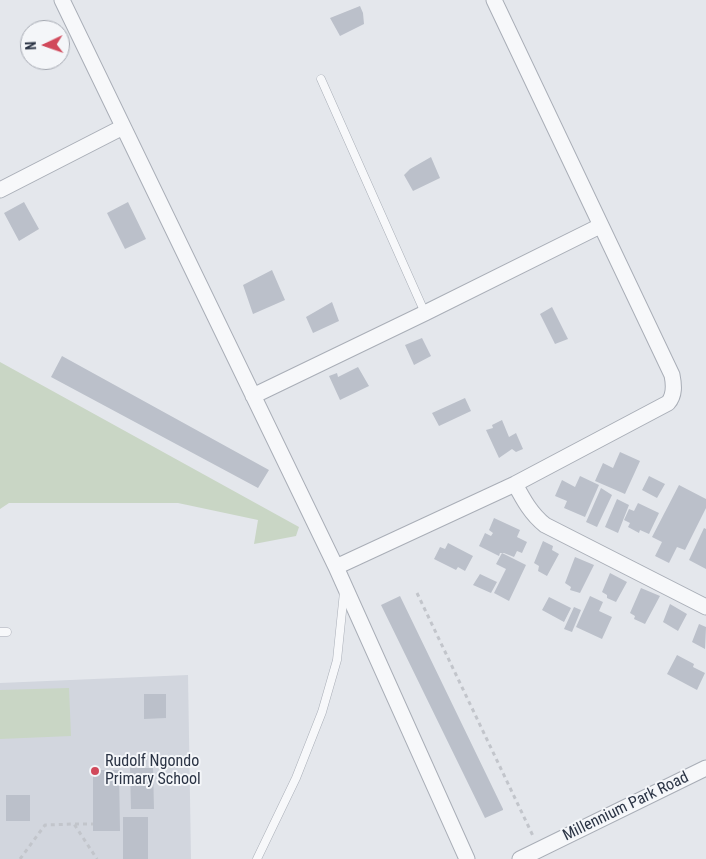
<!DOCTYPE html>
<style>
body{margin:0}
#map{position:relative;width:706px;height:859px;overflow:hidden;background:#e4e7ec;font-family:"Roboto Condensed",sans-serif}
canvas{display:block}
.north{position:absolute;left:20px;top:20px;width:50px;height:50px;box-sizing:border-box;background:#f4f6f9;border:1px solid #a4a8b1;border-radius:50%;rotate:267deg;font-size:14px;font-weight:700;line-height:20px;text-align:center;color:#2b3445}
.north::after{content:'';display:block;margin:auto;width:18px;height:22px;background:#d1495b;clip-path:polygon(50% 0,100% 100%,50% 72%,0 100%)}
</style>
<div id="map">
<canvas width="706" height="859"></canvas>
<div class="north">N</div>
</div>
<script>
const g = document.querySelector('canvas').getContext('2d');
g.lineJoin = 'round';
function fill(path, color) {
  g.fillStyle = color;
  g.fill(path, 'evenodd');
}
function strokePath(path, color, width, dash) {
  g.strokeStyle = color;
  g.lineWidth = width;
  g.lineCap = dash ? 'butt' : 'round';
  g.setLineDash(dash || []);
  g.stroke(path);
}
function write(font, color, halo, rows, align = 'center') {
  g.font = font + ' "Roboto Condensed",sans-serif';
  g.lineWidth = 4;
  g.setLineDash([]);
  g.textBaseline = 'middle';
  g.strokeStyle = halo;
  g.fillStyle = color;
  for (const [text, x, y, turn = 0] of rows) {
    g.save();
    g.translate(x, y);
    g.rotate((+turn || 0) * Math.PI / 180);
    g.textAlign = isNaN(turn) ? turn : align;
    if (halo) g.strokeText(text, 0, 0);
    g.fillText(text, 0, 0);
    g.restore();
  }
}
fill(new Path2D(`
 M188 675 191 859H0V683Z`), '#d2d6de');
fill(new Path2D(`
 M0 362 299 527 296 536 254 544 258 520 178 503H9L0 509Z
 M69 688 71 736 0 739V690Z`), '#c9d6c5');
fill(new Path2D(`
 M360 6 363 13 364 24 340 36 330 18Z
 M431 157 440 178 413 191 404 175 410 169Z
 M24 202 39 229 19 241 4 213Z
 M128 202 146 239 125 249 107 213Z
 M272 270 285 300 253 314 243 285Z
 M332 302 339 321 313 333 306 317Z
 M552 307 568 339 555 344 540 314Z
 M422 338 431 356 414 365 405 345Z
 M62 356 269 470 258 488 51 377Z
 M358 367 369 386 340 400 329 376 337 373 338 377Z
 M465 398 471 411 439 426 432 413Z
 M502 420 509 437 516 433 523 449 516 452 512 449 499 458 486 430 493 428 492 425Z
 M620 452 640 461 625 494 595 481 603 463 613 468Z
 M580 476 599 485 585 517 564 508 567 501 555 496 562 480 575 487Z
 M649 476 665 484 657 498 642 490Z
 M679 485 706 499V508L685 550 677 547 669 563 655 556 662 542 652 537Z
 M601 488 612 495 597 527 586 522Z
 M617 499 629 505 618 533 605 527Z
 M638 503 659 513 649 534 640 530 639 533 628 527 630 523 624 520 629 509 634 511Z
 M494 518 520 530 517 537 527 542 522 553 517 551 514 557 504 553H500L499 556 479 546 485 533 491 536 493 533 489 530Z
 M704 528 706 529V569L689 560Z
 M543 541 553 546 552 550 559 554 547 576 538 571 539 566 534 563Z
 M448 543 473 556 465 571 458 567 456 570 434 559 440 547 445 549Z
 M502 553 526 565 509 601 494 593 506 569 496 564Z
 M575 557 594 565 580 593 570 590 571 587 565 583Z
 M610 573 627 582 616 602 607 598V595L602 592Z
 M480 574 497 582 491 593 473 585Z
 M641 588 660 596 645 624 634 619 635 616 630 613Z
 M400 596 503 809V810L485 818 381 605Z
 M590 596 603 602 599 611 612 617 602 639 576 627Z
 M549 597 571 608 564 622 542 610Z
 M670 604 687 614 678 631 663 622Z
 M574 607 581 610 572 632 564 629Z
 M699 624 706 627 705 649 692 642Z
 M677 655 694 664 693 667 705 673 697 690 667 674Z
 M144 694H166V718L144 719Z
 M130 768H153L154 809H131Z
 M93 770H119L120 831H93Z
 M6 795H30V821H6Z
 M123 817H148V859H123Z`), '#bbc0ca');
const lane = new Path2D(`
 M321 79 425 313
 M0 632H7
 M257 859 296 778 322 712 337 660 344 592`);
const street = new Path2D(`
 M62 0 336 567 467 859
 M0 190 123 127
 M253 396 425 313 600 226
 M515 484C523 499 531 514 545 525L706 607
 M336 567 515 484 668 403C675 395 674 385 672 375L494 0
 M520 859 706 768`);
strokePath(lane, '#a9aeb7', 9);
strokePath(street, '#a9aeb7', 17);
strokePath(new Path2D(`
 M417 593 534 838
 M75 824H93
 M20 859 45 825 74 824 97 859`), '#c2c5cb', 3, [4, 4]);
strokePath(lane, '#f7f8fa', 8);
strokePath(street, '#f7f8fa', 15);
for (const [x, y, r, color] of [
 [95,771,5,"#d1495b"]
]) {
  const dot = new Path2D();
  dot.arc(x, y, r, 0, 2 * Math.PI);
  g.fillStyle = color;
  g.fill(dot);
  strokePath(dot, '#f4f6f9', 2);
}
write('16px', '#2b3445', '#f4f6f9', [
 ["Rudolf Ngondo",105,762],
 ["Primary School",105,780]
], 'left');
write('16px', '#2b3445', '#f4f6f9', [
 ["Millennium Park Road",626,807,-26]
]);
</script>
